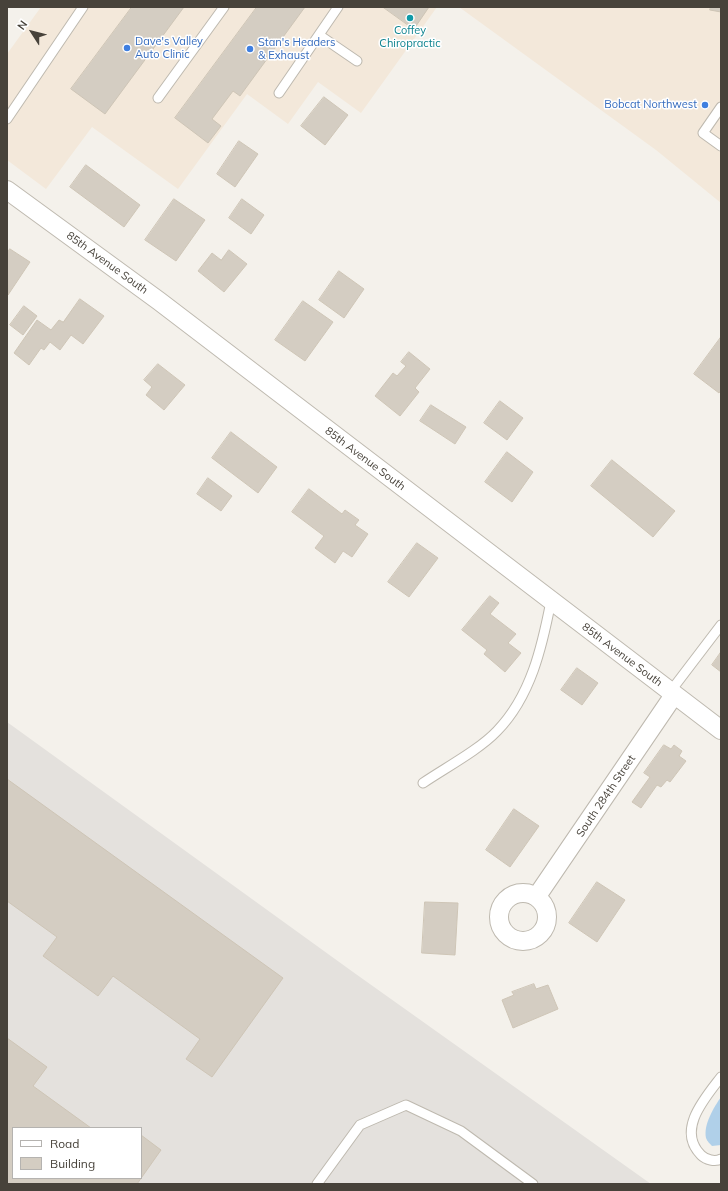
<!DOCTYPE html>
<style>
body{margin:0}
#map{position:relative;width:728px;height:1191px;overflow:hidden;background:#f4f1eb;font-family:Mulish,sans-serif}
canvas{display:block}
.frame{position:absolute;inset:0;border:8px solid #47423a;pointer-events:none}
.legend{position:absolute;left:12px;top:1127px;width:130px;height:52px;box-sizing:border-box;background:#fff;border:1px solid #b5b3b0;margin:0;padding:5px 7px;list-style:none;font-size:12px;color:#47423a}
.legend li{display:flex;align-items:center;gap:8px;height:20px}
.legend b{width:20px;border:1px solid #b5b3b0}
.north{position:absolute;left:12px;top:12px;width:40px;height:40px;-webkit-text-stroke:3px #fff;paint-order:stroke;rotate:306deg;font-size:11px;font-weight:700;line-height:16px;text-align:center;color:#47423a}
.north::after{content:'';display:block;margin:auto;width:14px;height:18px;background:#47423a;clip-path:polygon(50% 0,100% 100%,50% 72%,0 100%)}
</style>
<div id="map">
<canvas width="728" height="1191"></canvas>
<div class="frame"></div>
<ul class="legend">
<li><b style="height:5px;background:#fff"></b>Road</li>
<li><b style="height:11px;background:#d4cdc2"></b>Building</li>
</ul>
<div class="north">N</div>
</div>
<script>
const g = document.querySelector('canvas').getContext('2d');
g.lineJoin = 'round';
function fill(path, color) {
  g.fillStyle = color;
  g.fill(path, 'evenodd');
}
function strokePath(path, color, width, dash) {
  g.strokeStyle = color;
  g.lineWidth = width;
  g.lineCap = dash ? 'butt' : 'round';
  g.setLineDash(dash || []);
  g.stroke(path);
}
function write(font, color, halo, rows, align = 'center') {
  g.font = font + ' Mulish,sans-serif';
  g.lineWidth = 3;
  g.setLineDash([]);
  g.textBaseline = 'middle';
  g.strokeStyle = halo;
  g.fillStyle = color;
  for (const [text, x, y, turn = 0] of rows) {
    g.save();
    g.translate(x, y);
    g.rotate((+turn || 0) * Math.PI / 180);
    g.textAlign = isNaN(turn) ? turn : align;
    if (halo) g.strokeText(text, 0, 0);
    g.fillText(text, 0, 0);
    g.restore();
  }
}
fill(new Path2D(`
 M41 7H437L361 113 318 82 288 124 247 94 178 189 92 127 46 189 7 160V54Z
 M459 7H721V203L656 150Z`), '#f3e8da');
fill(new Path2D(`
 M7 722 353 972 651 1184H7ZM13 1128H141V1178H13Z`), '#e4e1dd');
fill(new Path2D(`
 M721 1097V1145L712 1146C710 1144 707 1141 706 1138 703 1125 714 1107 721 1097Z`), '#b0d0e9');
const building = new Path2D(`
 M132 7H184L105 114 71 89Z
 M257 7H305L240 96 233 91 212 119 221 126 208 143 175 118Z
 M383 7H429L414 29Z
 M711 7H721V12L710 10Z
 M324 97 348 115 325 145 301 126Z
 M239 141 258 154 235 187 217 174Z
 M86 165 140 205 124 227 70 187Z
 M174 199 205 220 176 261 145 240Z
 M242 199 264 215 251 234 229 218Z
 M10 249 30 262 8 295 7 254Z
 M229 250 247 264 224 292 198 271 212 253 221 260Z
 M339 271 364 289 344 318 319 300Z
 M80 299 104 316 83 344 71 335 60 350 50 342 44 350 41 348 29 365 14 353 37 320 51 330 59 320 63 322Z
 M303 301 333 322 305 361 275 340Z
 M24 306 37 316 23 335 10 325Z
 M721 337V390L719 393 694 374Z
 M409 352 430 369 415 388 419 392 400 416 375 396 393 373 397 376 406 366 401 362Z
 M158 364 185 385 164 410 146 395 152 387 144 380Z
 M500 401 523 418 507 440 484 423Z
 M431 405 466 427 455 444 420 421Z
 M231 432 277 467 258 493 212 458Z
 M507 452 533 472 512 502 485 482Z
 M612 460 675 511 653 537 591 486Z
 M208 478 232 496 221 511 197 494Z
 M309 489 342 514 345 510 359 520 355 525 368 534 352 557 343 551 335 563 315 548 324 536 292 512Z
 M417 543 438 558 409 597 388 582Z
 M490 596 499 603 490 614 516 634 508 643 521 653 505 672 484 654 487 650 462 630Z
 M721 652V672L712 665Z
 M577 668 598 683 582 705 561 690Z
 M664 745 671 749 674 745 682 751 679 756 686 761 670 782 667 780 661 787 657 785 641 808 632 802 650 777 644 773Z
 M7 779 283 978 212 1077 186 1059 200 1039 113 976 98 996 43 956 57 937 7 901Z
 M514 809 539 826 510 867 486 850Z
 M597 882 625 900 597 942 569 923Z
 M425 902 458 903 455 955 422 953Z
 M534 984 536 989 548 985 558 1009 513 1028 502 1000 514 995 512 992Z
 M7 1038 47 1067 33 1086 91 1128H13V1178H141V1135L161 1150 137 1184H7Z`);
fill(building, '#d4cdc2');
strokePath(building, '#cec5b6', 1);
const lane = new Path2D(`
 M319 35 357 61
 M279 93 338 7
 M158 98 224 7
 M721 107 703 133 721 146
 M7 119 83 7
 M670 692 721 625
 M423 783C445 768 479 750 497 731 531 696 542 647 551 601
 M721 1077C705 1098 676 1130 701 1155 706 1160 715 1162 721 1159
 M317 1184 360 1125 406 1105 461 1131 533 1184`);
const street = new Path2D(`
 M7 190 159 301 721 730
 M499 917a24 24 0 1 1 48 0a24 24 0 1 1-48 0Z
 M537 896 674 695`);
strokePath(lane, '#beb9af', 11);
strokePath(street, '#beb9af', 20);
strokePath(lane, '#fff', 9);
strokePath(street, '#fff', 18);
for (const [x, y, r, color] of [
 [410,18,4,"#0f9aa8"],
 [127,48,4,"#3f7fe0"],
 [250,49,4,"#3f7fe0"],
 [705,105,4,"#3f7fe0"]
]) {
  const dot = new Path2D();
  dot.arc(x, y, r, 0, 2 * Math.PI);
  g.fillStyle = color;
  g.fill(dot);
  strokePath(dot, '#fff', 1.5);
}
write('11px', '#0d838f', '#fff', [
 ["Coffey",410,31],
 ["Chiropractic",410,44]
]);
write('11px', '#366cbe', '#fff', [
 ["Dave's Valley",135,42],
 ["Auto Clinic",135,55],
 ["Stan's Headers",258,43],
 ["& Exhaust",258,56],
 ["Bobcat Northwest",697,105,"right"]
], 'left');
write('11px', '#47423a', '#fff', [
 ["85th Avenue South",107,263,36],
 ["85th Avenue South",365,459,37],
 ["85th Avenue South",622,655,37],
 ["South 284th Street",606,796,-56]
]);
</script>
